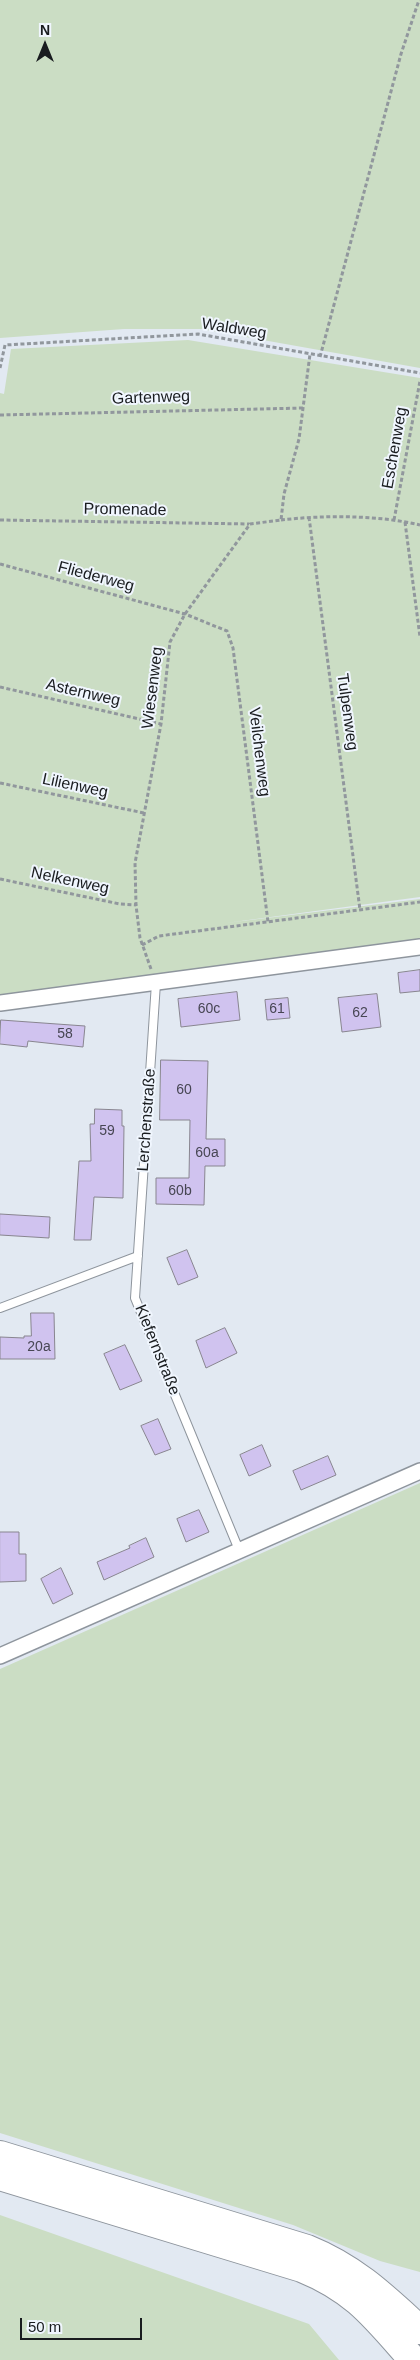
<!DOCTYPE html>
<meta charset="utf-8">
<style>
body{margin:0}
#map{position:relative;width:420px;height:2360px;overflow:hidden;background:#e2e9f2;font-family:Arial,sans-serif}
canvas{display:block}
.north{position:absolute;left:20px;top:20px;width:50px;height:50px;-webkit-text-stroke:4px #f0f6fe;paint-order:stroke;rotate:0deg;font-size:14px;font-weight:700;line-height:20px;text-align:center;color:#191c1f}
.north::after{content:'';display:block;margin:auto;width:18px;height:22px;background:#191c1f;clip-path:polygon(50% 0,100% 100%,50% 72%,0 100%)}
.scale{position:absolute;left:20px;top:2318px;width:122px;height:22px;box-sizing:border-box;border:2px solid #191c1f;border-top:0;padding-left:6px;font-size:15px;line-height:18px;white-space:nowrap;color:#191c1f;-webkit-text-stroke:4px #f0f6fe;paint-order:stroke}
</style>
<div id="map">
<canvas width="420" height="2360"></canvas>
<div class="north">N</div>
<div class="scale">50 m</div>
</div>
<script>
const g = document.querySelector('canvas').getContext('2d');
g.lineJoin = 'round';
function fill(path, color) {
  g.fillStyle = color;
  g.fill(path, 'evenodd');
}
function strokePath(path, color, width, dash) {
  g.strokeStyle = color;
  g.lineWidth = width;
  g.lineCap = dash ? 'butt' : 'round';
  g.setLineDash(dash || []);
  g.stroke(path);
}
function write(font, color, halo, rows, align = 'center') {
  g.font = font + ' Arial,sans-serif';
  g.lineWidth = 4;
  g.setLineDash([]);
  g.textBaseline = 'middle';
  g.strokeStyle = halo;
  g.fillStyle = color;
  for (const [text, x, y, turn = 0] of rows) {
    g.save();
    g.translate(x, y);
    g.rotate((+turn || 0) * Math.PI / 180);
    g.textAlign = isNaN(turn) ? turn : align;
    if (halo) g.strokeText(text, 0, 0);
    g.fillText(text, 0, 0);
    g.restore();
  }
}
fill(new Path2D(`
 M0 0H420V368L201 329H124L0 338Z
 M188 340 420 378V897L226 923 420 899V941L0 997V393L4 394 11 349Z
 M420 1483V2272L380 2261 293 2225 0 2133V1669Z
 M0 2215 309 2324 339 2360H0Z`), '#cbddc4');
const building = new Path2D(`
 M420 970V991L400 993 398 973Z
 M237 992 240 1020 181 1027 178 999Z
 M377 994 381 1027 342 1032 338 998Z
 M288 998 290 1018 267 1020 265 1000Z
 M1 1020 85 1026 83 1047 28 1041 27 1047 0 1044Z
 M161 1060 208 1061 206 1139H225V1166H205L204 1205 156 1204V1178H189L190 1120H160Z
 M95 1109 122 1110V1126H124L123 1198 94 1197 91 1240H74L79 1161H91L90 1124H94Z
 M0 1214 50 1217 49 1238 0 1235Z
 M187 1250 198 1277 178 1285 167 1258Z
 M31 1313H54L55 1359H0V1337L24 1338V1336H31Z
 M225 1328 237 1353 206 1368 196 1341Z
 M125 1345 142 1381 120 1390 104 1354Z
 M158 1419 171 1449 155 1455 141 1426Z
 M262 1445 271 1466 249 1476 240 1455Z
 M328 1456 336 1475 301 1490 293 1471Z
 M199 1510 209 1532 186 1542 177 1519Z
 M0 1532H19V1554H26V1581L0 1582Z
 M146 1538 154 1557 104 1580 97 1562 130 1548 129 1546Z
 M61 1568 73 1594 53 1604 41 1579Z`);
fill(building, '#d0c3ef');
strokePath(building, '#88858f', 1);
const service = new Path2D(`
 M156 983 135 1298 239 1550
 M0 1308 138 1256`);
const minor = new Path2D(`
 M0 1003 420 947
 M0 1656 420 1471`);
const motorway = new Path2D(`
 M0 2155 307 2249C354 2268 383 2296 420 2330
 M0 2176 302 2268C356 2290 375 2317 413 2360`);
strokePath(service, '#8e959d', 10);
strokePath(minor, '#8e959d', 18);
strokePath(motorway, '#8e959d', 30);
strokePath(new Path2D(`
 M320 357 401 54 419 0
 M0 368 5 345 198 334 420 373
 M0 415 304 408
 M309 517 360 910
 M0 520 249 524
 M281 520C324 515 378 515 420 525
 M394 520 420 381
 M405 522 420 637
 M0 564 185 614 227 631 233 648 268 922
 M0 687 161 724
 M0 783 144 813
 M0 879 120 904 136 905
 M142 945 159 936 420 902
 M151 969 140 938 136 905 135 863 161 724 170 642 185 614 250 524 281 520 284 494 299 439 310 354`), '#91979d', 3, [4, 2.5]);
strokePath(service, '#fff', 8);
strokePath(minor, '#fff', 15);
strokePath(motorway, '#fff', 28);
write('14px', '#474653', null, [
 ["60c",209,1009],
 ["61",277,1009],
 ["62",360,1013],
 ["58",65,1034],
 ["60",184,1090],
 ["59",107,1131],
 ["60a",207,1153],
 ["60b",180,1191],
 ["20a",39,1347]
]);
write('16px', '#191c1f', '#f0f6fe', [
 ["Waldweg",234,329,9],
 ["Gartenweg",151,398,-2],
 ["Eschenweg",395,448,-80],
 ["Promenade",125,510,1],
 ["Fliederweg",96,577,15],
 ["Wiesenweg",153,688,-83],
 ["Asternweg",83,693,13],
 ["Tulpenweg",347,712,82],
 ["Veilchenweg",259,752,83],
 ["Lilienweg",75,786,12],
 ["Nelkenweg",70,881,12],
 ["Lerchenstraße",147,1120,-86],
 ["Kiefernstraße",157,1350,68]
]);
</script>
